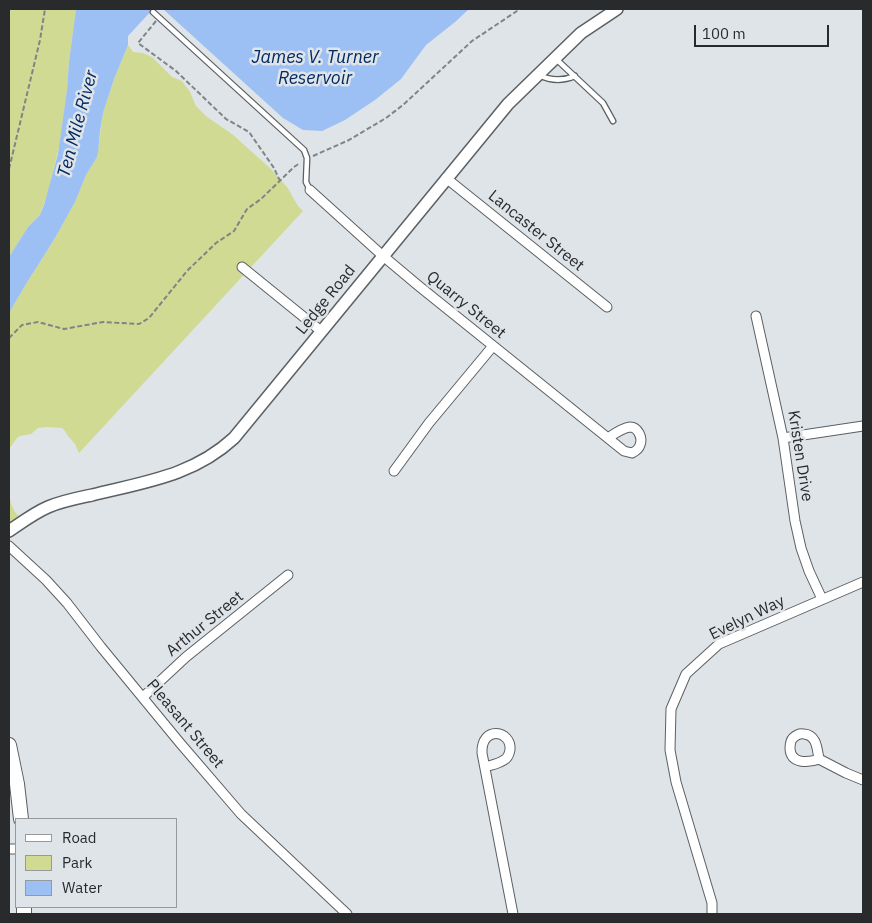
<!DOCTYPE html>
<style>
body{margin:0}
#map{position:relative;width:872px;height:923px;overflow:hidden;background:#dfe4e8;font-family:"IBM Plex Sans",sans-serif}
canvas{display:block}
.frame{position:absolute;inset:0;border:10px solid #282a2c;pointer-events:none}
.legend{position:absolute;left:15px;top:818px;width:162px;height:90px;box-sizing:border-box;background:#dfe4e8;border:1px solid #969a9d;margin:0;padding:6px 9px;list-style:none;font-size:15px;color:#282a2c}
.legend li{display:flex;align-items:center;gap:10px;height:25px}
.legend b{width:25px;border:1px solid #969a9d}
.scale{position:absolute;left:694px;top:25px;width:135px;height:22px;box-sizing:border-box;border:2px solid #282a2c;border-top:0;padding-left:6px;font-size:15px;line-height:18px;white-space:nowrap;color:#282a2c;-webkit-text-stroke:4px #dfe4e8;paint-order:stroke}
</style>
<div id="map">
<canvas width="872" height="923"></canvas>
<div class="frame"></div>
<ul class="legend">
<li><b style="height:6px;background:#fff"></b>Road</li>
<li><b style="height:14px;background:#d0da93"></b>Park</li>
<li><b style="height:14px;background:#9cbff4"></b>Water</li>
</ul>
<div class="scale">100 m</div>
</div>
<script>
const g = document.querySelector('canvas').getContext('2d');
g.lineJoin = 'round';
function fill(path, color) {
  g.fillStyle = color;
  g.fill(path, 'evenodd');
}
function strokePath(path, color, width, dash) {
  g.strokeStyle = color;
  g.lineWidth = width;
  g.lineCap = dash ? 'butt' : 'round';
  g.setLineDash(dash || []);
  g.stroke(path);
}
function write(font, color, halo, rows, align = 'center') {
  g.font = font + ' "IBM Plex Sans",sans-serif';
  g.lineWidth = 5;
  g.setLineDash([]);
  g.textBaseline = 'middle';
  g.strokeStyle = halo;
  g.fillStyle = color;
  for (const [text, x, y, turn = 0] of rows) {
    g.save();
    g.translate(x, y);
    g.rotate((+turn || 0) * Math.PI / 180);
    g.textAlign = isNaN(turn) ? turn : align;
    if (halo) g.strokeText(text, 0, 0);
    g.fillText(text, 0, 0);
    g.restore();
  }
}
fill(new Path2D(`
 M9 9H76L69 62 67 90 60 143 48 192 40 215 28 227 9 257Z
 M128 45 133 52 143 53 152 57 172 77 182 81 190 92 196 106 207 117 232 134 271 169 287 187 298 206 303 211 79 453 75 444 68 436 65 431 62 428 47 427 38 428 31 434 20 436 17 438 9 449V313L26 284 55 238 75 202 86 175 97 157 103 113 114 79Z
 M9 491C10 501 12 511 20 517L9 529Z`), '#d0da93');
fill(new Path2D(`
 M76 9H153L128 36V45L114 79 103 113 100 131 98 152 97 157 86 175 75 202 55 238 26 284 9 313V257L28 227 40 215 44 205 58 154 67 90 69 62Z
 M163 9H469L455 22 426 45 401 79 375 100 345 120 322 131 303 130 283 118Z`), '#9cbff4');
const service = new Path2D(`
 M153 12 304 150 307 158 306 182 310 190
 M555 58 603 103 613 121
 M539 75C551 81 563 81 575 76`);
const minor = new Path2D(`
 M446 178 607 307
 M310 190 383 256 420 287 624 451 632 453C636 451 639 449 640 445 643 438 638 427 630 427 622 428 614 434 608 438
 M242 267 321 331
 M756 316 783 438 795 521 801 548 809 571 822 599
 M783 438 863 426
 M394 471 429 423 493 346
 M9 546 46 580 67 603 101 647 180 743 241 814 347 914
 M143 697 186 657 288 575
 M819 759C817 749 817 735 804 734 800 733 796 735 793 738 790 741 790 745 790 749 791 764 808 763 819 759L846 773 863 780
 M485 767C491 765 498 764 504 760 508 758 509 755 510 750 512 730 481 725 482 753L513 914
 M9 849H16
 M712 914V903L676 782 670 750 671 709 686 674 719 644 863 582`);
const tertiary = new Path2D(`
 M9 531C21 523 34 513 48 507 62 501 78 498 92 495 144 482 193 476 234 438L508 104 581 33 617 9`);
const secondary = new Path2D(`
 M9 745 17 784 21 819
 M24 907V914`);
strokePath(service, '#5b6063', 7);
strokePath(minor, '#5b6063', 11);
strokePath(tertiary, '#5b6063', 14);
strokePath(secondary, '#5b6063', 16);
strokePath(new Path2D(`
 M156 21 138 43 176 71 226 119 249 132 274 168 280 181
 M313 156 349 140 386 118 403 105 472 41 520 9
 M9 169 40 40 45 9
 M9 338 22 325 38 322 64 329 103 322 139 324 149 318 187 271 216 243 234 231 247 209 261 199 294 167 300 163`), '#818487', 2, [5, 2.5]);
strokePath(service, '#fff', 4.5);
strokePath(minor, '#fff', 9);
strokePath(tertiary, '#fff', 11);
strokePath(secondary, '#fff', 14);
write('16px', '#282a2c', '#dfe4e8', [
 ["Lancaster Street",536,231,39],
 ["Ledge Road",326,300,-51],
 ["Quarry Street",466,305,39],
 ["Kristen Drive",800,456,81],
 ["Evelyn Way",747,618,-26],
 ["Arthur Street",205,624,-39],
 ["Pleasant Street",185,724,50]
]);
write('italic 18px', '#022961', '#dfe4e8', [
 ["James V. Turner",315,58],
 ["Reservoir",315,79],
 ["Ten Mile River",78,124,-75]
]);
</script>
